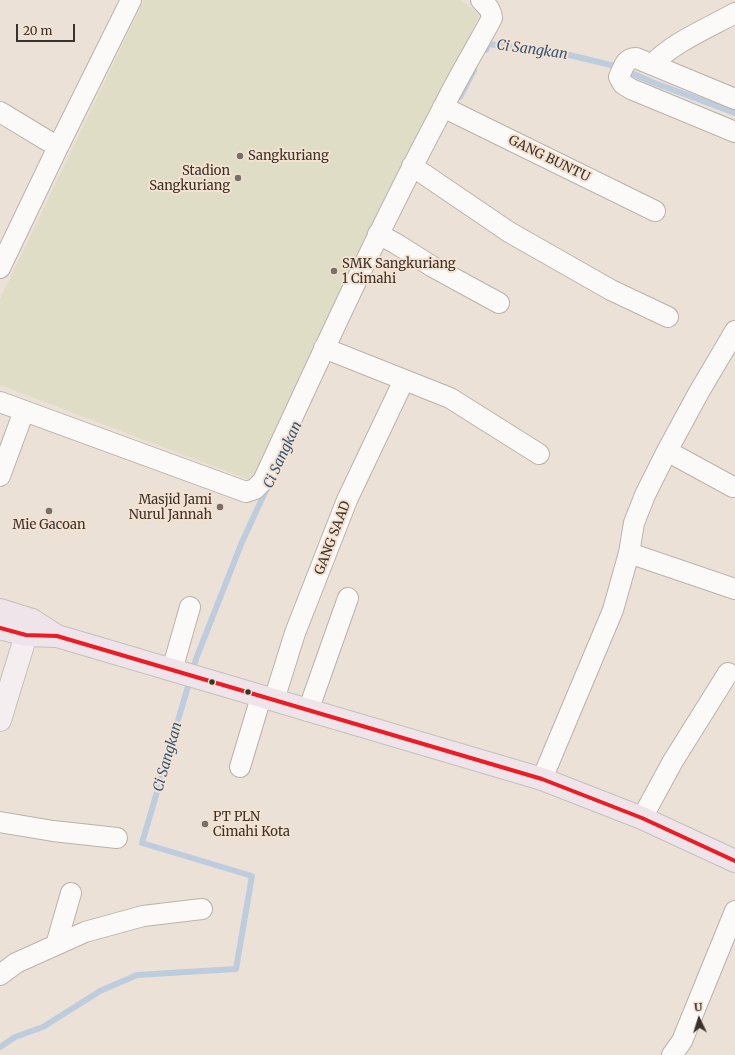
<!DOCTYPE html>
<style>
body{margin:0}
#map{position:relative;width:735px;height:1055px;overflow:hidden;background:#ece1d7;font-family:Merriweather,serif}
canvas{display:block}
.north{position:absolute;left:679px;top:999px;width:40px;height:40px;-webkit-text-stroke:3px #f4e1cf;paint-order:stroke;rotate:356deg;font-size:11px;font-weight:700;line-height:16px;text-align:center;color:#3a322c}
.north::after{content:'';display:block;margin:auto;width:14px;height:18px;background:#3a322c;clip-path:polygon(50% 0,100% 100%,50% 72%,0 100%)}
.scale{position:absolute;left:16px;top:24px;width:59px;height:18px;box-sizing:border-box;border:2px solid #3a322c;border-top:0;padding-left:5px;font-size:12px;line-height:14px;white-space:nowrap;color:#3a322c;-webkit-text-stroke:3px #f4e1cf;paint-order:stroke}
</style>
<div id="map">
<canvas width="735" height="1055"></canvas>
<div class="north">U</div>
<div class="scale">20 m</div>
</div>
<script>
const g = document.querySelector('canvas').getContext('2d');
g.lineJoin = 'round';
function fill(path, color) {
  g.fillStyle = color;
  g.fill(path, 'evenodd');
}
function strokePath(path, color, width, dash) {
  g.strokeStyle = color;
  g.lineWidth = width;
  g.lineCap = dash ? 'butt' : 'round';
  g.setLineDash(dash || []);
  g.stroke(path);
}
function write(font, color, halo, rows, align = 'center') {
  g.font = font + ' Merriweather,serif';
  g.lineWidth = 4;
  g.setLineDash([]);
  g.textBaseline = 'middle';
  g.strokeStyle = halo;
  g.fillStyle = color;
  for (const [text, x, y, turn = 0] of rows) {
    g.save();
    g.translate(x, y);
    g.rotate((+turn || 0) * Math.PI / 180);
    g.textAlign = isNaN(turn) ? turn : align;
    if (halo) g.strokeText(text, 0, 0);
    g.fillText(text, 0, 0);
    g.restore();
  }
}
fill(new Path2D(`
 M144 0H460L480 14 252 481 0 385V299Z`), '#dfddc6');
strokePath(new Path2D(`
 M486 50 488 44 565 54 615 66
 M631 73 652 82 735 113
 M460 97 474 70
 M0 1047 15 1037 43 1027 100 991 137 975 236 969 252 876 142 843 196 659 242 542 267 488`), '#bdcdde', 6);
const minor = new Path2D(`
 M652 65C670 44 710 27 735 13
 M735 99 636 58C625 58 623 68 619 77L623 84 631 89 735 132
 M443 107 655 211
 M0 112 58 147
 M412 166 509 232 611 290 668 317
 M378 234 395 243 433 267 499 303
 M0 268 58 147 131 0
 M324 348 450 398 539 454
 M0 402 246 492 255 489 263 481C321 356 378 230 443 108 458 77 476 48 492 18 491 9 487 6 481 0
 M667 451 733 487
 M0 476 24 411
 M629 553 735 589
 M172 670 190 607
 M274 700 295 633 347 500 404 380
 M308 711 348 598
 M240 767 261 697
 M542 779 613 610 629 553 634 523 645 495 667 451 699 392 735 331
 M642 818 673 761 728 673
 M0 822 53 831 117 838
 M56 945 71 893
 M0 975 16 963 85 932 143 916 202 909
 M672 1055 682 1041 735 911`);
const major = new Path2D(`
 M0 720 26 635 32 620`);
const highway = new Path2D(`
 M0 610 32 620 57 636
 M0 628 26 635 57 636 542 779 642 818 735 861`);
strokePath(minor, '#bab2aa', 22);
strokePath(major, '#c5c0bb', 24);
strokePath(highway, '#c5c0bb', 24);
strokePath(minor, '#fcfaf9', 20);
strokePath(major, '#f4eef0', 22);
strokePath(highway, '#efe4e9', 22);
strokePath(new Path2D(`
 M0 628 26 635 57 636 542 779 642 818 735 861`), '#ed1c24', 4);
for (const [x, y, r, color] of [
 [240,156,4,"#786f68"],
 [238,178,4,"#786f68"],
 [334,271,4,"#786f68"],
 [220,507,4,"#786f68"],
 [49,511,4,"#786f68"],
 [212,682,3.5,"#3a322c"],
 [248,692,3.5,"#3a322c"],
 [205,824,4,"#786f68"]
]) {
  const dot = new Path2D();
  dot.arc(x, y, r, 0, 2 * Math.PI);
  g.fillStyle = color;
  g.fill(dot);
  strokePath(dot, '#f4e1cf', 1.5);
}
write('13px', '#3a322c', '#f4e1cf', [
 ["Sangkuriang",248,156],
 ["Stadion",230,171,"right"],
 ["Sangkuriang",230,186,"right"],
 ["SMK Sangkuriang",342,264],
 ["1 Cimahi",342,279],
 ["Masjid Jami",212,500,"right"],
 ["Nurul Jannah",212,515,"right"],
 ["Mie Gacoan",49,525,"center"],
 ["PT PLN",213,817],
 ["Cimahi Kota",213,832]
], 'left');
write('13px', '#3a322c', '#f4e1cf', [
 ["GANG BUNTU",549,159,26],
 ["GANG SAAD",333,538,-69]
]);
write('italic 14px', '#315981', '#f4e1cf', [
 ["Ci Sangkan",532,50,8],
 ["Ci Sangkan",283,455,-65],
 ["Ci Sangkan",168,757,-74]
]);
</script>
